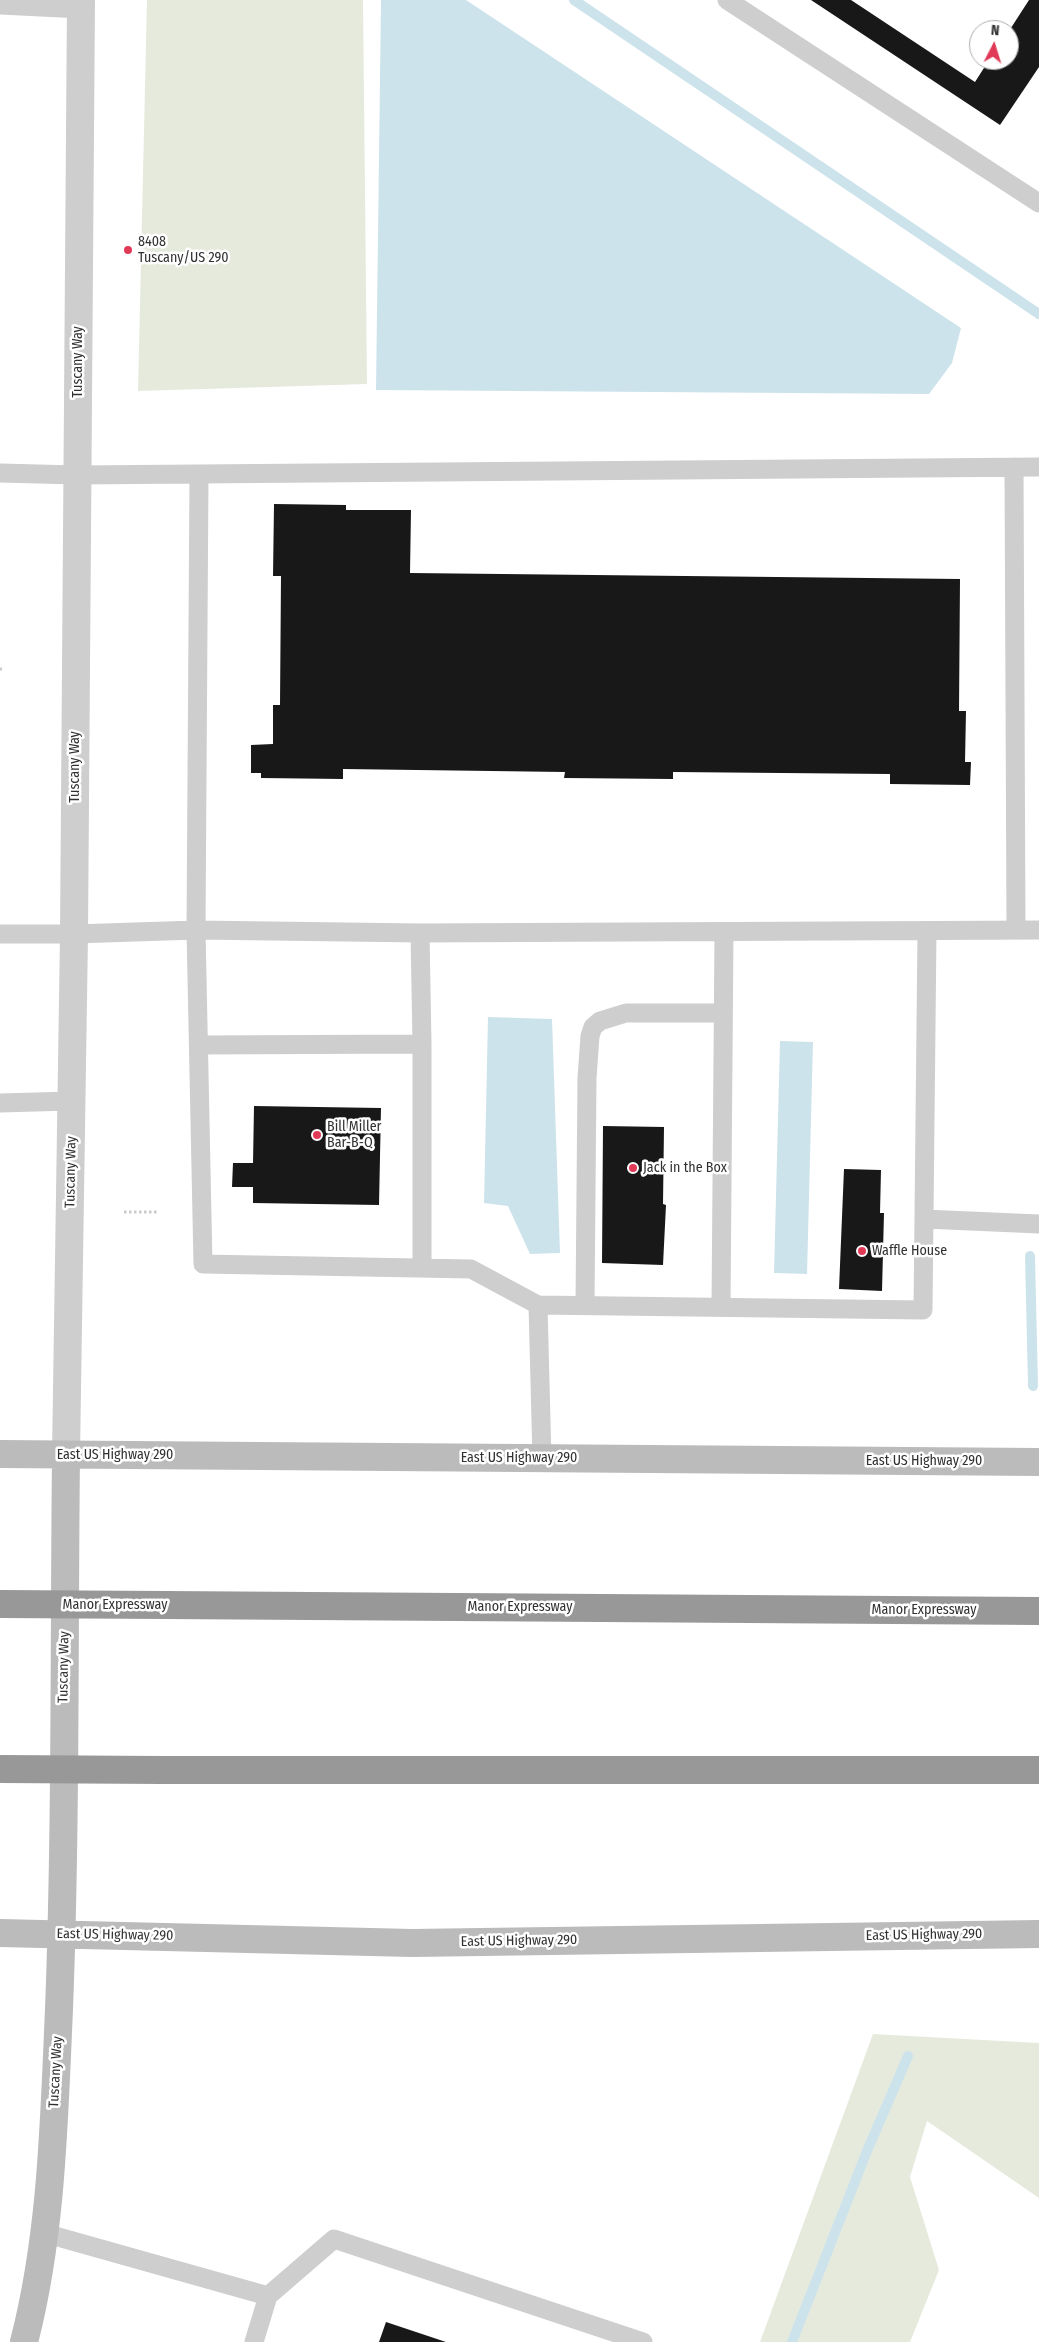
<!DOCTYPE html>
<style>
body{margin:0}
#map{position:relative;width:1039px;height:2342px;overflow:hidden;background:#fff;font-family:"Fira Sans Condensed",sans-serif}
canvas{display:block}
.north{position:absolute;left:969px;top:20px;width:50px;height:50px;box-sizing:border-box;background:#fff;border:1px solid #adadad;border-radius:50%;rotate:5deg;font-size:14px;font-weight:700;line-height:20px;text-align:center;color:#313131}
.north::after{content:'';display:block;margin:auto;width:18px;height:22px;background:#e13a57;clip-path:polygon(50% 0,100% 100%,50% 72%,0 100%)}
</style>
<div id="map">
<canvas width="1039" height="2342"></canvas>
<div class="north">N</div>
</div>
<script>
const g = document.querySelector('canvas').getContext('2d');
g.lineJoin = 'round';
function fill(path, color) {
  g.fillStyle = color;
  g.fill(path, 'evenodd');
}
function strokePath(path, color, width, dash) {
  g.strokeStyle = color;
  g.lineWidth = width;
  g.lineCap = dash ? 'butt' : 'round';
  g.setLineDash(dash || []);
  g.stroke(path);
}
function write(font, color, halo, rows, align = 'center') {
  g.font = font + ' "Fira Sans Condensed",sans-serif';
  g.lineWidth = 5;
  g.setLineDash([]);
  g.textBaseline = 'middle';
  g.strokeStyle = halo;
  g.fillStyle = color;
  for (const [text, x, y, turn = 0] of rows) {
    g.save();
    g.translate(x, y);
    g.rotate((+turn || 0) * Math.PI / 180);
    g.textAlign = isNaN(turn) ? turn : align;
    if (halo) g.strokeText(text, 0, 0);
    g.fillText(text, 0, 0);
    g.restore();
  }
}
fill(new Path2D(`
 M147 0H363L367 384 138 391Z
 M873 2034 1039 2043V2198L927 2121 910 2177 939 2270 910 2342H760Z`), '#e6eadd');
fill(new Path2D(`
 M381 0H466L961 328 952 363 929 394 376 390Z
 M488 1017 552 1019 560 1253 530 1254 508 1206 484 1203Z
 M780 1041 813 1042 807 1274 774 1273Z`), '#cde3ec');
strokePath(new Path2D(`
 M574 0 1039 314
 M1030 1256 1033 1386
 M792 2342 867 2151 908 2056`), '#cde3ec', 10);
fill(new Path2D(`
 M811 0H851L975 82 989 60H1009V31L1029 0H1039V67L1000 125Z
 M274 504 346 505V510H411L410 573 960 579 959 711H966L965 762H971L970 785 890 784V774L673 772V779L564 778 565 772 343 769V779L261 778V773H251V745L273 744V705H280L281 576H273Z
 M254 1106 381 1108 379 1205 253 1203V1187H232L233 1163H253Z
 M603 1126 664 1127 663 1204 666 1205 663 1265 602 1263Z
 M844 1169 881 1170 880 1213H884L882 1291 839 1289Z
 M386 2322 446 2342H379Z`), '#181818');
strokePath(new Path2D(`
 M0 669H2
 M124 1212H159`), '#cbcbcb', 3, [2.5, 2.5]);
strokePath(new Path2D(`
 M727 0 1039 203
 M0 5 81 9
 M1014 467 1016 930
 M0 473 77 475 1039 467
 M199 474 196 930 203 1264 471 1269 538 1305
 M0 934H74L196 930 420 933 1039 930
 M422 1044V1268
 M199 1045 422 1044 420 933
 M0 1103 72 1101
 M924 1219 1039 1224
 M585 1305 587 1078 590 1036 593 1027 600 1021 626 1013H723
 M721 1307 724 932
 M542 1459 538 1305 923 1310 927 931
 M44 2233 268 2296 334 2239 643 2342
 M254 2342 268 2296`), '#cecece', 19);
strokePath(new Path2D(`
 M66 1455 74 934 81 0`), '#cecece', 28);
strokePath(new Path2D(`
 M0 1454 1039 1462
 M0 1933 412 1943 1039 1934
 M24 2342C52 2234 54 2121 59 2009 66 1825 64 1640 66 1455`), '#bbb', 28);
strokePath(new Path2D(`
 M165 1605 1039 1611
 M162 1770H1039`), '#989898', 28);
strokePath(new Path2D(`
 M0 1604 165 1605
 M0 1769 162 1770`), '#989898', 28);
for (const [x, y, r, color] of [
 [128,250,5,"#e13a57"],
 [317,1135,5,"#e13a57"],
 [633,1168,5,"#e13a57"],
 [862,1251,5,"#e13a57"]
]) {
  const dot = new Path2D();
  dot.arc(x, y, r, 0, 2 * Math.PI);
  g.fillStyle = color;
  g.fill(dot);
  strokePath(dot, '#fff', 2);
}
write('14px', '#313131', '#fff', [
 ["8408",138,242],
 ["Tuscany/US 290",138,258],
 ["Bill Miller",327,1127],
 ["Bar-B-Q",327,1143],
 ["Jack in the Box",643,1168],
 ["Waffle House",872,1251]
], 'left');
write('14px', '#313131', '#fff', [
 ["Tuscany Way",78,362,-90],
 ["Tuscany Way",75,767,-90],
 ["Tuscany Way",71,1172,-89],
 ["East US Highway 290",115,1455],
 ["East US Highway 290",519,1458],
 ["East US Highway 290",924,1461],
 ["Manor Expressway",115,1605],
 ["Manor Expressway",520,1607],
 ["Manor Expressway",924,1610],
 ["Tuscany Way",64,1667,-89],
 ["East US Highway 290",115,1935,1],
 ["East US Highway 290",924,1935,-1],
 ["East US Highway 290",519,1941,-1],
 ["Tuscany Way",56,2072,-87]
]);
</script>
